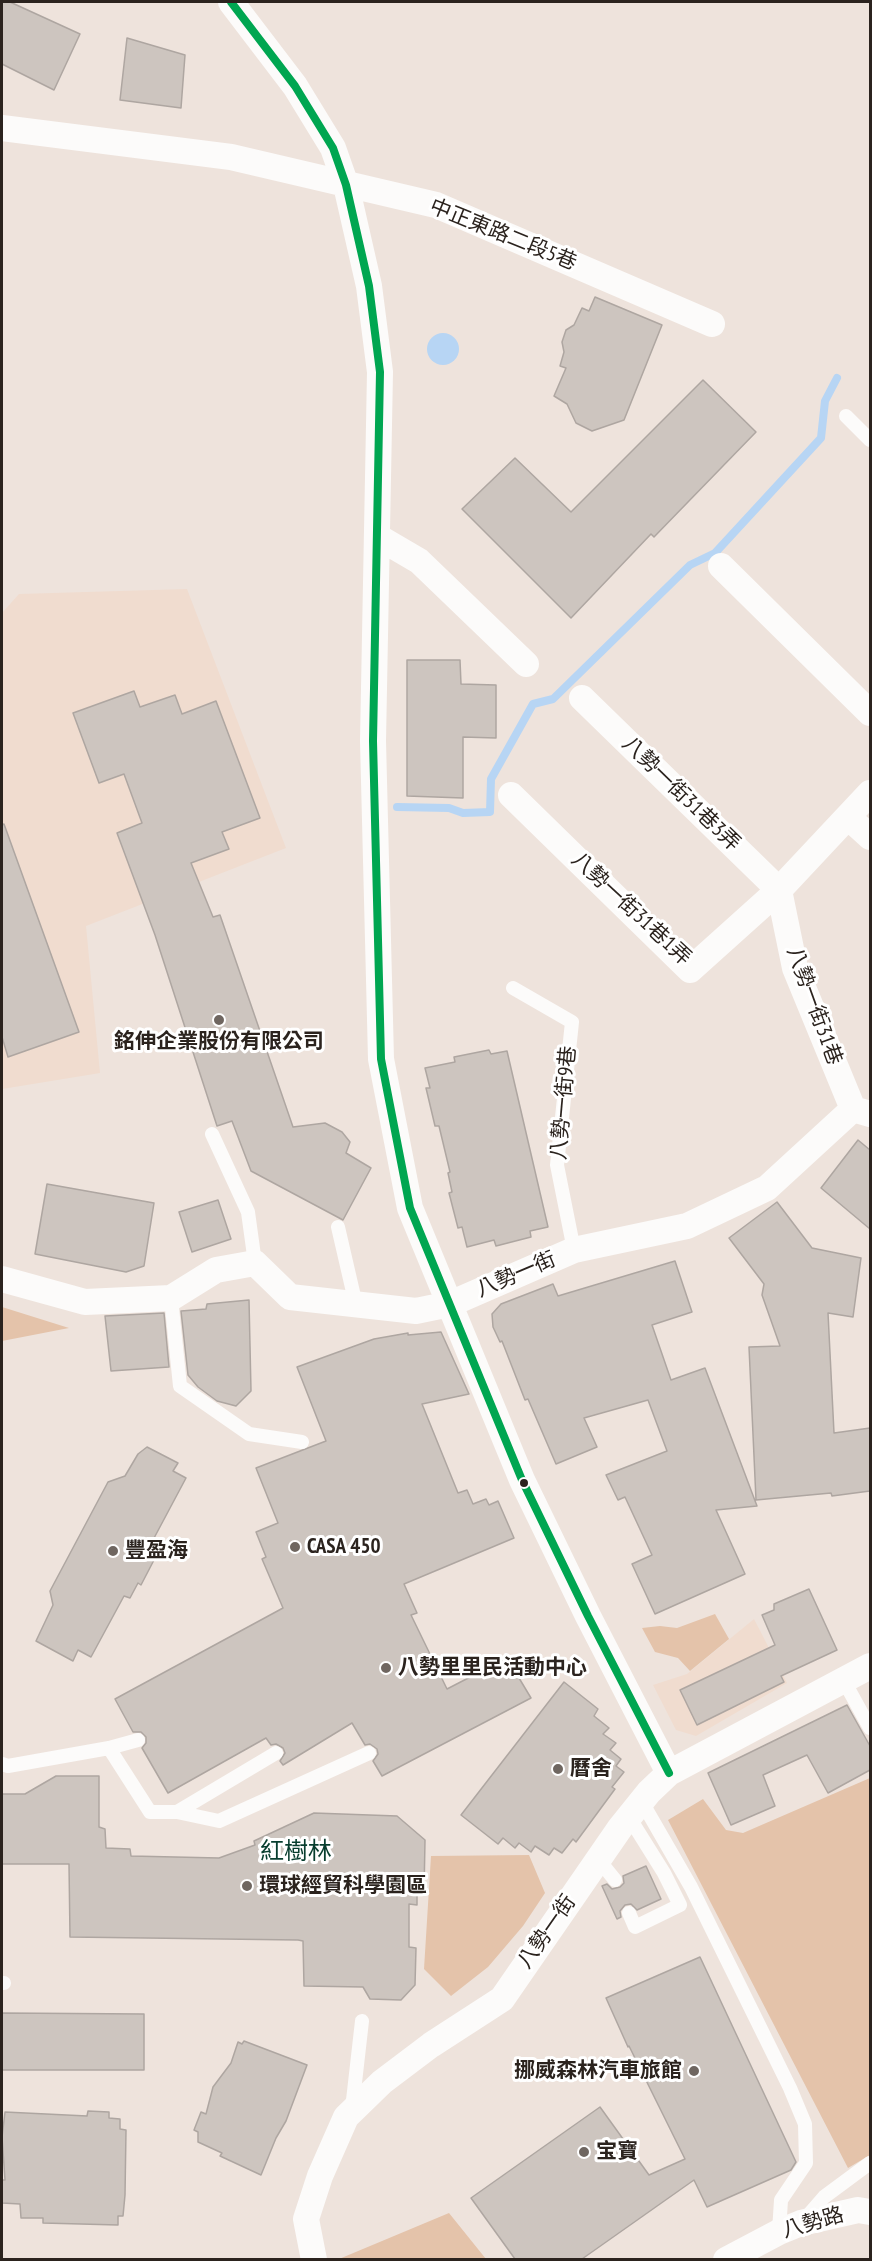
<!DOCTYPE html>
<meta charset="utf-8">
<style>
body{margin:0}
#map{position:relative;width:872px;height:2261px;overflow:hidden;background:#eee3dc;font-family:"PT Sans Narrow",sans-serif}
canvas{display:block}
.frame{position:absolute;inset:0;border:3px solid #2b231e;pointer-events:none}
</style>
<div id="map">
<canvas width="872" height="2261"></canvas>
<div class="frame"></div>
</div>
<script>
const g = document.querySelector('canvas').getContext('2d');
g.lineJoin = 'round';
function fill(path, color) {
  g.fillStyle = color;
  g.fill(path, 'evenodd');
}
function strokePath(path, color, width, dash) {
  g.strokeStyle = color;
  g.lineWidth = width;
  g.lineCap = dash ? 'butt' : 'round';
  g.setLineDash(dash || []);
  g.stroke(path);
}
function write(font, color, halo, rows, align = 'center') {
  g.font = font + ' "PT Sans Narrow","Noto Sans TC",sans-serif';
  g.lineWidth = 6;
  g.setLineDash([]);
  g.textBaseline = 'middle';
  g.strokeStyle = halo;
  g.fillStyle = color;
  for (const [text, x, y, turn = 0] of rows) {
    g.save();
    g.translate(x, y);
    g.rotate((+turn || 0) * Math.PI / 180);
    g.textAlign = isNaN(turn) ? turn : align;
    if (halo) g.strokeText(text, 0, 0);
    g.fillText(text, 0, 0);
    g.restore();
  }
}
fill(new Path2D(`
 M187 589 286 848 86 926 100 1073 2 1089V613L19 594Z
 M754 1619 787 1683 696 1736 676 1730 653 1685 687 1674Z`), '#f0dccf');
fill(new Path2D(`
 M2 1307 69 1328 2 1341Z
 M715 1614 729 1639 690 1671 678 1658 655 1652 642 1628 660 1626 677 1628Z
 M870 1778V2155L848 2168 668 1820 703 1799 726 1830 743 1833Z
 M529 1855 545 1893 523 1926 488 1967 451 1996 424 1969 431 1856Z
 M449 2213 486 2259H339Z`), '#e4c3aa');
fill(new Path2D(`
 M427 349a16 16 0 1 1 32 0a16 16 0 1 1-32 0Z`), '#b7d5f4');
strokePath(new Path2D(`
 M397 807 449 808 463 813 490 812 491 779 533 704 553 699 690 565 715 553 821 438 825 401 837 378`), '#b7d5f4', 8);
const building = new Path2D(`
 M2 2H10L80 34 54 90 2 64Z
 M127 38 185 55 181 108 120 100Z
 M595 297 662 325 624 420 592 431 576 423 567 404 554 396 566 368 560 366 564 352 562 342 566 330 574 325 582 308 589 311Z
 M703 380 756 432 654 537 651 534 571 618 462 509 515 458 571 512Z
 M407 660H460L461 684 496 685V738L463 737V798L407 796Z
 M134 691 140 707 175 695 182 714 216 701 260 818 222 832 229 849 191 863 213 917 220 915 293 1127 325 1123 342 1132 350 1142 346 1153 371 1168 343 1220 251 1171 232 1121 217 1126 155 935 117 833 142 823 124 774 99 783 73 713Z
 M4 824 79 1032 8 1057 2 1037V825Z
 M489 1050 491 1054 507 1051 548 1227 530 1231 531 1237 496 1246 494 1240 467 1247 462 1227 458 1228 449 1193 452 1192 448 1173 450 1172 439 1126H435L426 1088H430L425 1068 455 1062 454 1057Z
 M858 1140 870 1150V1229L821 1188Z
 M47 1184 154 1203 144 1266 126 1272 35 1254Z
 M218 1200 231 1239 192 1252 179 1212Z
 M777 1202 812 1248 861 1258 853 1317 828 1313 834 1433 870 1428V1491L832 1496 831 1493 756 1500 749 1347 780 1346 762 1295 764 1284 729 1238Z
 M675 1261 692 1312 652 1325 671 1380 705 1368 757 1506 716 1510 745 1574 655 1614 632 1564 652 1555 625 1497 618 1500 606 1475 667 1451 648 1400 584 1418 597 1447 556 1464 528 1399 525 1400 502 1341 500 1342 493 1327 492 1314 501 1304 553 1284 558 1296Z
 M249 1300 251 1391 236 1406 217 1401 198 1387 188 1375 181 1311 206 1309 207 1304Z
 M164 1313 169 1367 111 1371 105 1316Z
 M441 1332 469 1394 422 1404 458 1493 467 1490 473 1504 486 1499 489 1505 498 1501 514 1538 404 1584 417 1613 411 1615 447 1689 507 1658 531 1698 382 1776 373 1761 378 1754 377 1749 370 1744 365 1745 352 1723 283 1765 280 1761 285 1753 283 1748 276 1744 271 1745 266 1738 168 1793 142 1748 146 1743V1737L141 1732H133L115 1699 283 1608 262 1559 266 1557 256 1532 278 1523 256 1468 326 1441 297 1367 374 1339 408 1333V1335Z
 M147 1447 178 1463 173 1471 186 1478 153 1540 159 1544 151 1559 154 1560 141 1585 138 1583 130 1598 124 1596 91 1657 78 1650 73 1661 36 1641 53 1605 50 1591 108 1482 125 1476 138 1454Z
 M809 1589 837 1650 781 1676 784 1682 697 1725 680 1690 775 1645 762 1615 774 1610V1604Z
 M564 1682 598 1709 594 1716 609 1728 603 1734 616 1743 610 1750 621 1759 616 1766 624 1772 612 1787 615 1789 576 1842 573 1839 562 1853 554 1848 549 1855 535 1846 531 1852 519 1843 515 1848 503 1838 498 1844 461 1815Z
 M847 1705 870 1746V1770L828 1793 807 1755 763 1775 775 1806 731 1825 708 1773Z
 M56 1776H99V1827L105 1829 106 1848 130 1849 131 1856 219 1858 255 1845 254 1841 314 1813 397 1816 425 1840 424 1894 417 1895V1905L409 1904V1947L416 1948 415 1985 401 2000 370 1999 363 1987 304 1986 303 1941 298 1940 70 1937 69 1864H2V1794H25Z
 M646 1866 661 1899 637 1910 631 1904 625 1905 620 1911 621 1917 617 1919 602 1886 607 1884 612 1889 620 1887 624 1883 623 1876Z
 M700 1957 796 2162 791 2170 707 2207 694 2180 582 2259H515L471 2198 600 2107 649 2175 685 2159 629 2046 628 2047 606 1998Z
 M2 2013 144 2014V2070H2Z
 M244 2041 307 2065 286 2121 276 2138 261 2175 220 2156 222 2153 198 2142V2132L194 2130 201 2112 206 2114 213 2087 231 2063 238 2042 242 2044Z
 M88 2111 109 2112V2118L120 2119V2129L126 2130 125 2195 123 2216H118V2225L43 2223V2218H21L20 2204 2 2203V2180H5L2 2137 5 2112 87 2116Z`);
fill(building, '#cdc5bf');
strokePath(building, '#aea6a1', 1.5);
strokePath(new Path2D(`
 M846 416 870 440
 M513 988 572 1022 557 1165 574 1250
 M212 1134 248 1212 255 1263
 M338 1227 356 1305
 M171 1298 180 1386 249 1434 302 1442
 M844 1681 870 1728
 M109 1748 150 1812H177L276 1753
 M2 1764 8 1766 109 1748 138 1740
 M642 1802 691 1887 790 2088 805 2124 806 2163 781 2200 779 2232
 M177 1812 219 1821 369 1753
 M629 1817 664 1873 680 1905 635 1927 629 1913
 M598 1859 615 1880
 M2 1983H4
 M352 2109 362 2021
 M804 2220 824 2197 870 2163`), '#fcfbfa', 14);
strokePath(new Path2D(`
 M231 2 295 86 333 148 346 185 369 286 380 372 373 741 381 1059 410 1208 522 1480 588 1616 669 1773
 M2 128 231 157 436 205 712 324
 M378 537 419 561 526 664
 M721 566 870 713
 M511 795 690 970 779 890 582 698
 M848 817 870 837
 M853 1109 795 968 779 890 870 793
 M2 1279 85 1302 171 1298 216 1270 255 1263 290 1297 416 1311 450 1304 574 1250 687 1226 767 1188 853 1109 870 1114
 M314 2260 306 2219 320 2176 346 2117 382 2082 431 2045 502 1999 620 1828 649 1792 669 1773 870 1666
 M726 2260 779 2232 801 2223 858 2210 870 2212`), '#fcfbfa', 26);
strokePath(new Path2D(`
 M231 2 295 86 333 148 346 185 369 286 380 372 373 741 381 1059 410 1208 522 1480 588 1616 669 1773`), '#00a651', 8);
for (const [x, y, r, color] of [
 [219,1020,6,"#6f6660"],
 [524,1483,5,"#2b231e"],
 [295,1547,6,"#6f6660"],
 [113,1551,6,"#6f6660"],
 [386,1668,6,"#6f6660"],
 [558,1769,6,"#6f6660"],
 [247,1886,6,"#6f6660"],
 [694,2071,6,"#6f6660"],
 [584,2152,6,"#6f6660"]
]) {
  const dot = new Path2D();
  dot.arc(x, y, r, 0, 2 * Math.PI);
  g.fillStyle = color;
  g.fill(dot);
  strokePath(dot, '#fff', 2);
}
write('21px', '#2b231e', '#fff', [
 ["中正東路二段5巷",503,235,22],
 ["八勢一街31巷3弄",681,794,44],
 ["八勢一街31巷1弄",631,909,43],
 ["八勢一街31巷",814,1006,70],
 ["八勢一街9巷",564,1103,-85],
 ["八勢一街",516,1275,-23],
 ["八勢一街",547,1932,-55],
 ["八勢路",813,2223,-16]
]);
write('bold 21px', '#2b231e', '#fff', [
 ["銘伸企業股份有限公司",219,1042,"center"],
 ["CASA 450",307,1547],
 ["豐盈海",125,1551],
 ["八勢里里民活動中心",398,1668],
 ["曆舍",570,1769],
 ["環球經貿科學園區",259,1886],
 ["挪威森林汽車旅館",682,2071,"right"],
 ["宝寶",596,2152]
], 'left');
write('24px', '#073d2e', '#fff', [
 ["紅樹林",296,1852]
]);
</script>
